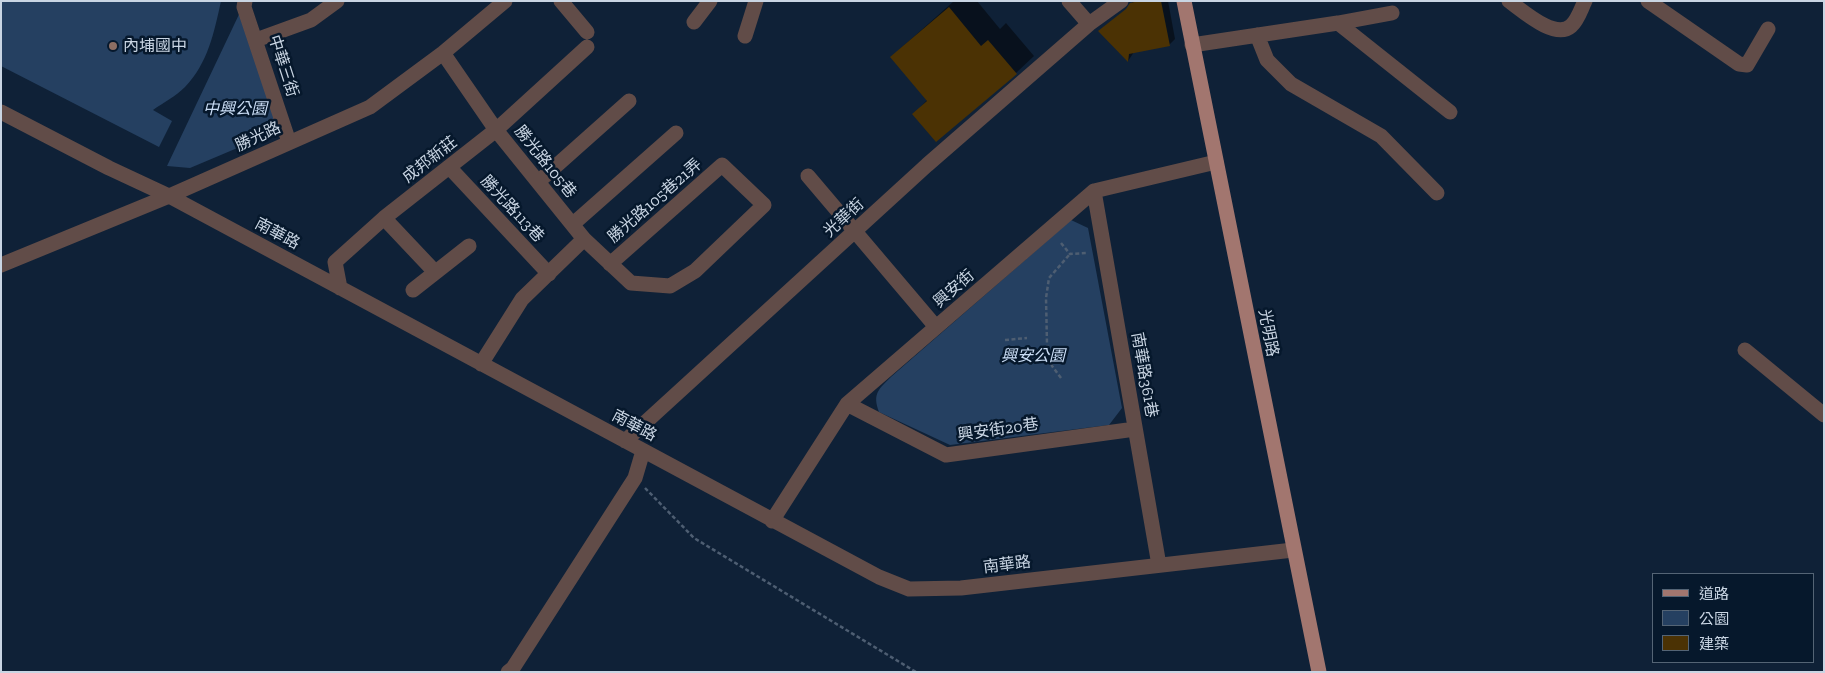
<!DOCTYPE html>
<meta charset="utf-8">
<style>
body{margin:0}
#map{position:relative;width:1825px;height:673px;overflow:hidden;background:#0f2137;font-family:"Zilla Slab","Noto Sans TC",serif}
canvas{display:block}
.frame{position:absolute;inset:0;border:2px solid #c9d5e3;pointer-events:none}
.legend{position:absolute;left:1652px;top:573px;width:162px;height:90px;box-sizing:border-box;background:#06182c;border:1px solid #546475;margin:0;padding:6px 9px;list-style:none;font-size:15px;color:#c9d5e3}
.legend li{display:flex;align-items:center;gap:10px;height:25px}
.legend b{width:25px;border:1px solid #546475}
</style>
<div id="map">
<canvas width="1825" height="673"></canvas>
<div class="frame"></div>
<ul class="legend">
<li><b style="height:6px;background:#a2766f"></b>道路</li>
<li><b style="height:14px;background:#254061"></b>公園</li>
<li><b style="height:14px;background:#4b3204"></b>建築</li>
</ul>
</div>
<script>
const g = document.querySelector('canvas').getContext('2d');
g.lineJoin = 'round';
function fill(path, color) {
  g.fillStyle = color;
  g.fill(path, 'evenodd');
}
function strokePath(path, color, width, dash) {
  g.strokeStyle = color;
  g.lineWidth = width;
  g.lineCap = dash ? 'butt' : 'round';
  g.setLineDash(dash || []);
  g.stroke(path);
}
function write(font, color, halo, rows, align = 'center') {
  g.font = font + ' "Zilla Slab","Noto Sans TC",serif';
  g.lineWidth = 5;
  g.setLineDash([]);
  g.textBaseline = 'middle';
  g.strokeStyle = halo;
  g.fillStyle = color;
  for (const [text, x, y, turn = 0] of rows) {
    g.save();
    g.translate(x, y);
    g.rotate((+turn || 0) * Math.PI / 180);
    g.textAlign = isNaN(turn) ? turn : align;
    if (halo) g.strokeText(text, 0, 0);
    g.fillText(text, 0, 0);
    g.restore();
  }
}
fill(new Path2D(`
 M1 1H221C214 33 208 63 185 87 176 96 163 103 153 110L172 121 159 147 1 66Z
 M243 6 280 130 190 168 167 166Z
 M1071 220 1088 228 1122 408 1109 425 950 445 879 412C872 393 879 389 892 376Z`), '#254061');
fill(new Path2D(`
 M954 1H977L1000 29 1006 23 1034 56 1016 73 914 114 927 100 891 57Z
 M1133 1H1168L1175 39 1169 45 1134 52 1128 61 1129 7Z`), '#0007');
fill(new Path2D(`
 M1139 1H1161L1170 46 1129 54 1128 62 1098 31 1126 9 1130 3Z
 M949 7 981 46 988 40 1017 74 936 142 912 114 927 101 890 57Z`), '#4b3204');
strokePath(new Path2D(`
 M1061 243 1070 254 1087 253
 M1005 340 1027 338
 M1061 378 1052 366 1047 344 1046 298 1049 278 1070 254
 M645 488 694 538 916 672`), '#4e5e72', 2.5, [4, 2.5]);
strokePath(new Path2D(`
 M245 1 244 7 289 142
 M561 1 587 32
 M1069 1 1089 24
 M1509 1C1523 11 1555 40 1571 26 1578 20 1581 9 1585 1
 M1648 1 1739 64 1747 65 1768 29
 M694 22 710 1
 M1338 23 1450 112
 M1257 35 1267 60 1291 84 1381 136 1437 193
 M745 36 756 1
 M256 40 311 20 337 1
 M1192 45 1338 23 1392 13
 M443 53 496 130 584 239 631 283 670 286 695 271 764 205 722 165 610 264
 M1 112 109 168 169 196 879 577 909 589 961 588 1293 550
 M450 168 549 274
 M808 176 936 327
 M538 182 629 101
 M1094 191 1159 565
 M384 218 435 272
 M573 224 676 133
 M1 265 169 196 370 107 443 53 505 1
 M340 288 335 262 384 218 496 130 587 47
 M413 290 469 246
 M1745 350 1824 415
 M481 364 522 299 584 239
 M847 404 946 455 1135 429
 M625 441 927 165 1089 24 1121 1
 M772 521 847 404 1094 191 1216 162
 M508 672 513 668 635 478 643 451`), '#614c48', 15);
strokePath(new Path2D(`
 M1184 1 1319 672`), '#a2766f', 15);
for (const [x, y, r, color] of [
 [113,46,5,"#8d6e63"]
]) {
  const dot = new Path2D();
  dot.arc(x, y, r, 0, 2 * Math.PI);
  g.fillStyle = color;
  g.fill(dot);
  strokePath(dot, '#06182c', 2);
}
write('16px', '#c9d5e3', '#06182c', [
 ["內埔國中",123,46]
], 'left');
write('16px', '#c9d5e3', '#06182c', [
 ["中華三街",283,66,72],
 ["勝光路",258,137,-25],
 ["成邦新莊",430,160,-38],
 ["勝光路105巷",545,162,51],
 ["勝光路105巷21弄",655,201,-41],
 ["勝光路113巷",512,209,47],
 ["光華街",844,218,-43],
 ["南華路",277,234,28],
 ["興安街",954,289,-41],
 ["光明路",1268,333,79],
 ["南華路361巷",1144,375,80],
 ["南華路",634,426,28],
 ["興安街20巷",998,430,-8],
 ["南華路",1007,565,-7]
]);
write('italic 16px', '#caddf5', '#06182c', [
 ["中興公園",235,109],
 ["興安公園",1033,356]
]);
</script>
